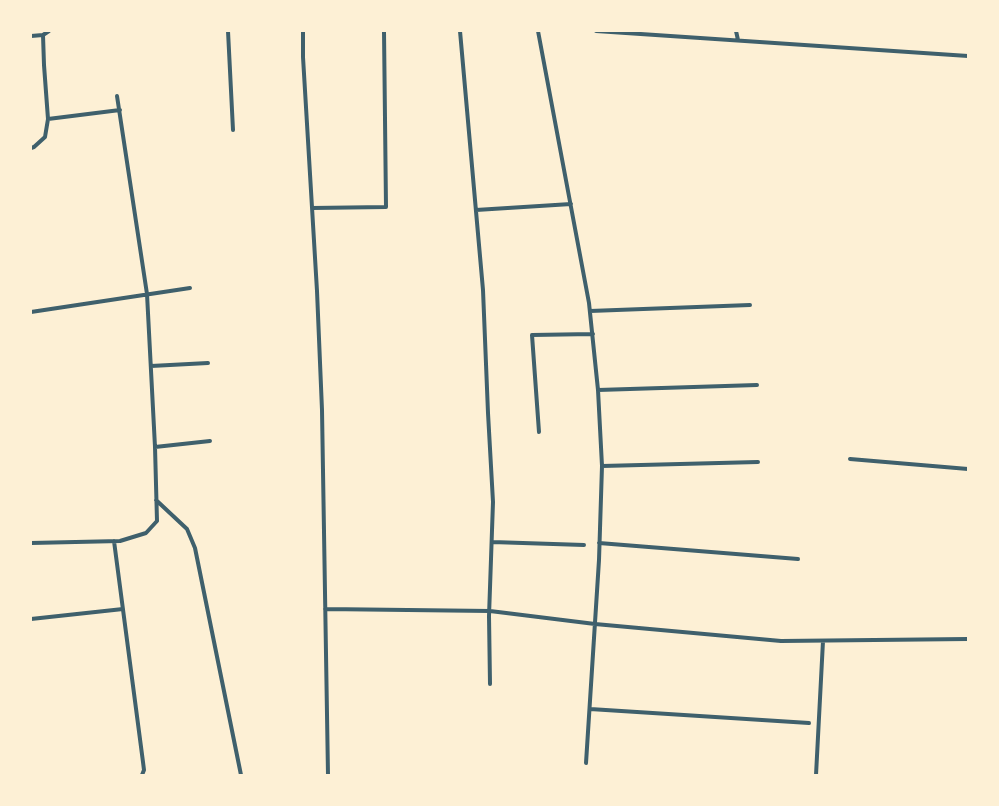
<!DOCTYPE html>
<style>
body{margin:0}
#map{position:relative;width:999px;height:806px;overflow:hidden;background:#fdf0d5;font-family:Helvetica,sans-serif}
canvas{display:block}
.frame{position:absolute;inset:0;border:32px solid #fdf0d5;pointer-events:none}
</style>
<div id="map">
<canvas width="999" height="806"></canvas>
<div class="frame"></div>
</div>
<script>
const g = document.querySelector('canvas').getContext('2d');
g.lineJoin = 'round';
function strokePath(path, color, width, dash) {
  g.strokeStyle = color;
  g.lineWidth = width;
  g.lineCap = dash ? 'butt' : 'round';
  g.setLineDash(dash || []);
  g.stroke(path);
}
strokePath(new Path2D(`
 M228 31 233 130
 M303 31V57L317 291 322 410 328 775
 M460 31 483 290 488 413 493 502 489 616 490 684
 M538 31 589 303 598 390 602 466 599 560 586 763
 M596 31 968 56
 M736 31 738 40
 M31 36 43 35
 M48 119 120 110
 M31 148 34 147 45 137 48 119 44 65 43 35 49 31
 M312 208 386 207 384 31
 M476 210 571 204
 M590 311 750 305
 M31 312 190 288
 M151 366 208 363
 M598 390 757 385
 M539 432 532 335 593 334
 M155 447 210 441
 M850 459 968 469
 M602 466 758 462
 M156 500 187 529 195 548 241 775
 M114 541 143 762 144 770 142 775
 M492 542 584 545
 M31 543 120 541 146 533 157 521 155 447 147 294 117 96
 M599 543 798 559
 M325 609 490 611 595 624 781 641 968 639
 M31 619 123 609
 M590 709 809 723
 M816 775 823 641`), '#3f606c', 4);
</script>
